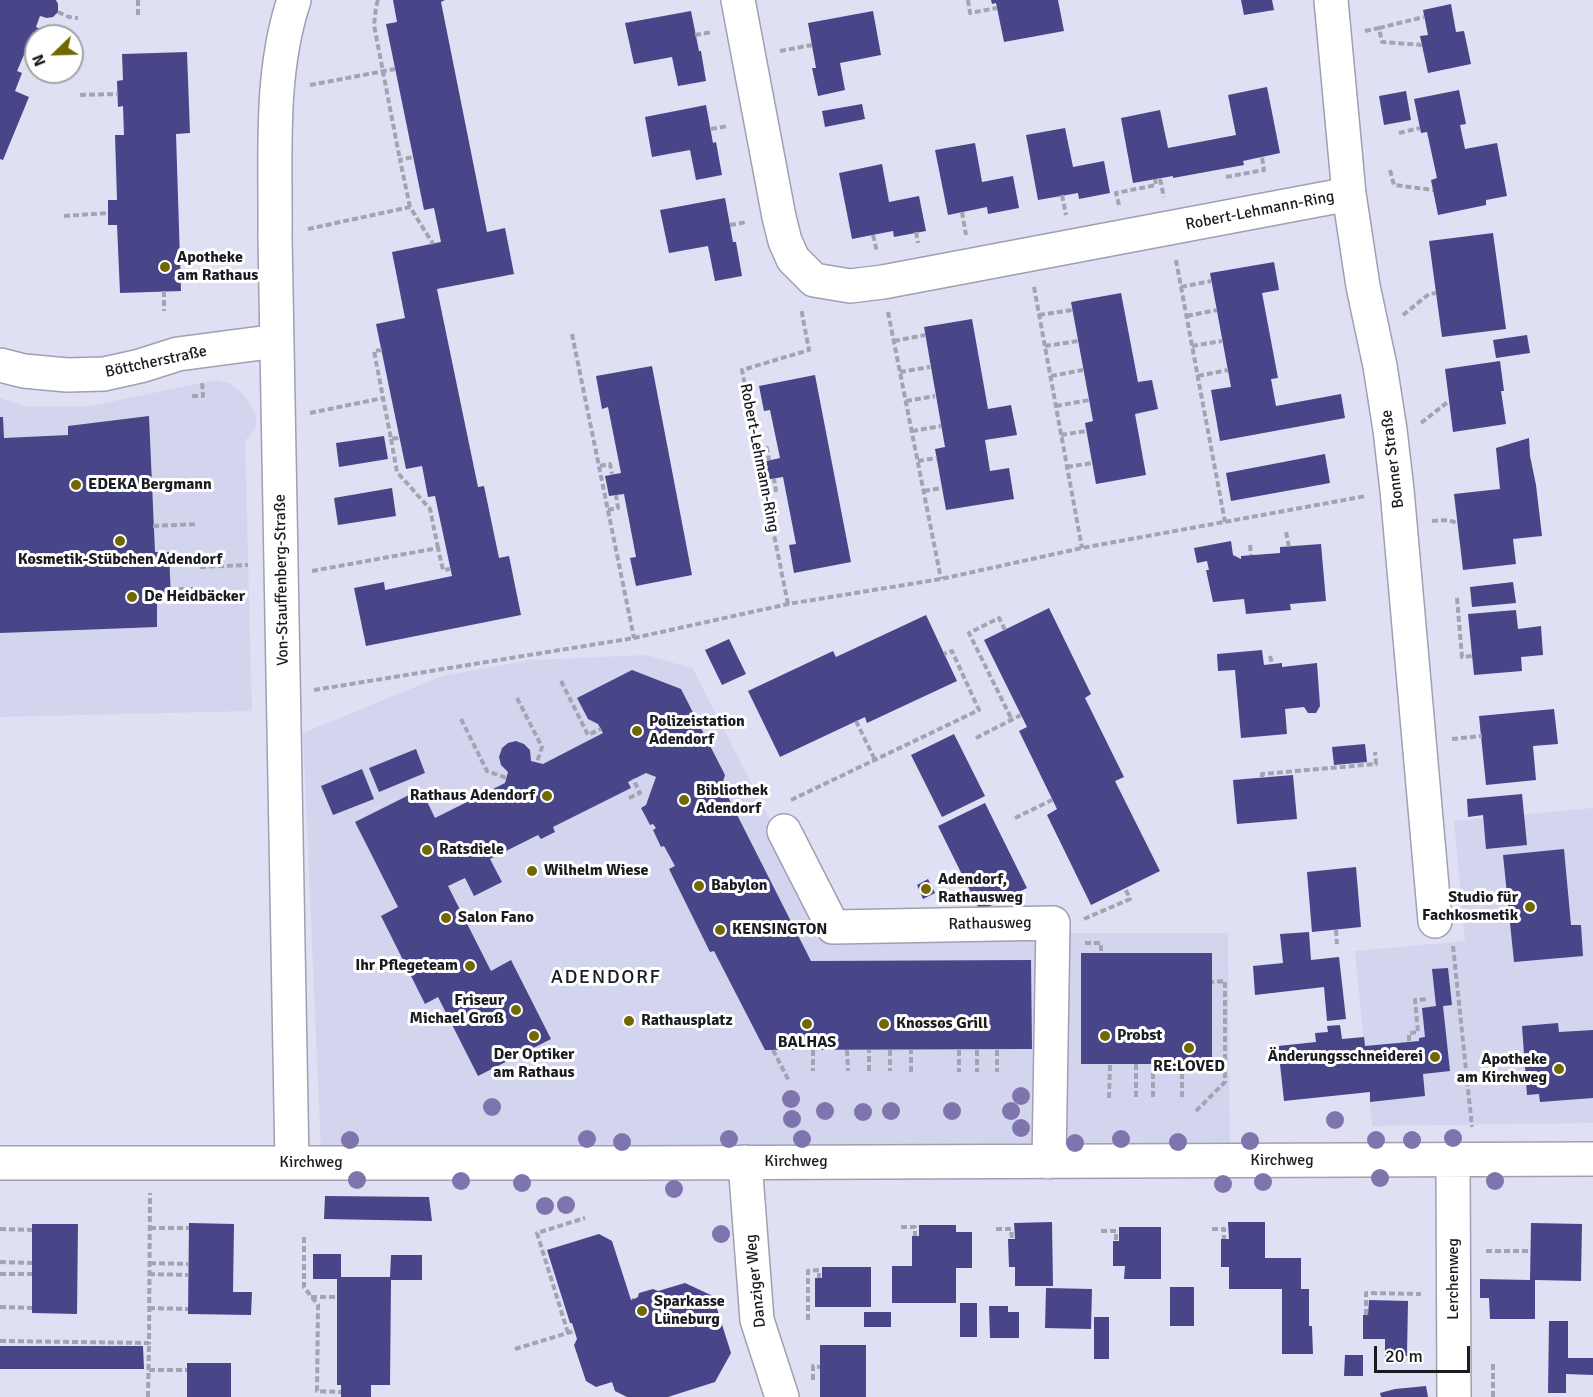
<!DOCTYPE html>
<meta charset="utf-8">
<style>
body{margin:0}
#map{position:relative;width:1593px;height:1397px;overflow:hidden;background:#dfe0f3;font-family:Signika,sans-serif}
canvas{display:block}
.north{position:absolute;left:24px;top:24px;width:60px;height:60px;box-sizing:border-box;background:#fff;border:2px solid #a4a4a7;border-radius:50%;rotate:247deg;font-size:16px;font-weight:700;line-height:24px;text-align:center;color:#1b1b22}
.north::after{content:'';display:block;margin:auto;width:21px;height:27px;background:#716800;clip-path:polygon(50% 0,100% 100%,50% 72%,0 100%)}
.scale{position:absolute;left:1374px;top:1346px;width:96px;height:27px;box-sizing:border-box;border:3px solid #1b1b22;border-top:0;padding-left:8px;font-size:18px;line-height:21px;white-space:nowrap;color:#1b1b22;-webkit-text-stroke:4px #fff;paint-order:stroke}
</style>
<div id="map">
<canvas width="1593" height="1397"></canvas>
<div class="north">N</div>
<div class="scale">20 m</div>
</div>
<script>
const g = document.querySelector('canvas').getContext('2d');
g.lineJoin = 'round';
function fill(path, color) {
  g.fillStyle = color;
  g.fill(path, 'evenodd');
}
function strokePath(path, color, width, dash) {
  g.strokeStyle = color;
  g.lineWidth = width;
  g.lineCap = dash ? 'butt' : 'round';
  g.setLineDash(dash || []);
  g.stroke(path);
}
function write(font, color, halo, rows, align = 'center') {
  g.font = font + ' Signika,sans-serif';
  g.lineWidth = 6;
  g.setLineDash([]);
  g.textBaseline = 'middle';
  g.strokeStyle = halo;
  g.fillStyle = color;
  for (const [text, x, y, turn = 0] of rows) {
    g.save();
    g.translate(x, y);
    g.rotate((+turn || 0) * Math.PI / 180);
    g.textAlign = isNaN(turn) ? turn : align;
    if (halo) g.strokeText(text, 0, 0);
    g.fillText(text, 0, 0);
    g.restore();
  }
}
fill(new Path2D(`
 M216 380 229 383 240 391 249 402 256 416V428L245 441 252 711 0 717V398L25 406H90Z
 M647 655 693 669 829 936 1037 933H1228L1230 1154 321 1153 303 733 442 676 530 660Z
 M1593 808V1123L1372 1126 1355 951 1465 941 1454 821Z`), '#d3d5ef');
fill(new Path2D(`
 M0 0H56L58 4V12L53 17 47 18 40 16 36 27 41 29 38 36H36V41L32 51 27 48 17 71 22 73 15 91 29 97 3 160 0 159Z
 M393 0H445L441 2 487 232 505 228 514 274 437 289 478 487 484 486 499 558 509 556 521 615 366 646 354 588 384 582 385 590 452 576 435 496 428 497 422 466 406 469 376 324 405 318 392 252 441 242 434 208 424 210 386 24 397 22Z
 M991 0H1058L1064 31 1004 42 996 3 992 4Z
 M1241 0H1272L1274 10 1244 15Z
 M1451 4 1456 32 1464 31 1471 64 1428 73 1420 36 1428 35 1423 10Z
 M691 11 699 51H701L706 81 678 86 672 57 634 64 625 23Z
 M873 11 881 55 840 63 845 90 818 96 812 68H816L808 23Z
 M187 52 190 133 176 134 181 291 120 293 117 225H108V200H117L115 135H124L123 106 118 107 117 81 123 80 122 54Z
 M1267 87 1280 153 1243 161 1244 165 1173 178V176L1133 183 1121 118 1160 110 1168 148 1236 135 1228 95Z
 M1459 90 1466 124 1460 125 1465 149 1497 143 1507 196 1486 200V205L1438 215 1431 180 1437 178 1427 132 1421 133 1414 99Z
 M1406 91 1411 120 1384 125 1379 96Z
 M862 104 865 119 825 127 822 111Z
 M706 105 713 143 716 142 722 175 696 180 690 150 652 157 645 117Z
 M1065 128 1073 167 1104 161 1110 193 1079 199 1078 193 1038 200 1026 135Z
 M975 143 982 182 1013 176 1019 208 988 214 987 207 948 215 935 150Z
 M882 164 889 202 919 196 926 231 894 237 893 231 852 239 839 173Z
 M725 198 733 242H736L742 276 715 281 708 246 669 253 660 210Z
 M1493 233 1506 329 1442 337 1429 241Z
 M1274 262 1279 290 1262 293 1278 378 1271 379 1276 406 1341 394 1345 418 1220 441 1211 390 1231 387 1210 273Z
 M1121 293 1138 382 1152 380 1158 409 1135 414 1146 475 1096 484 1085 423 1093 421 1071 302Z
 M972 319 988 409 1011 405 1017 435 985 440 990 471 1009 468 1014 499 946 510 935 449 945 447 924 327Z
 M1527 335 1530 353 1496 358 1493 340Z
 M1500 361 1504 391H1501L1506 424 1453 432 1445 369Z
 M652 366 692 575 636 586 630 558 636 557 624 494 609 496 605 476 621 473 608 407 602 409 596 376Z
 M815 375 851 562 794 573 789 545 796 544 783 477 765 480 762 462 780 458 770 410 764 411 759 386Z
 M149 416 155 552H169L171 598H157V627L0 633V417H3L4 438 68 435V426Z
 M384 436 388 459 339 467 336 443Z
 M1529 438 1530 456 1536 485 1542 536 1513 539 1516 564 1463 570 1454 494 1500 489 1496 448Z
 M1325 454 1330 483 1231 501 1226 473Z
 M392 488 396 516 338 525 334 498Z
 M1231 541 1233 555 1241 559V556L1280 553V547L1321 544 1326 601 1290 604 1291 610 1246 614 1244 599 1213 602 1206 570H1209L1207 561 1197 563 1194 548Z
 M1513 582 1516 603 1472 607 1470 587Z
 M1049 608 1091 694 1085 698 1124 777 1115 781 1160 871 1091 905 1047 815 1057 809 1019 731 1027 727 984 640Z
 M1516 610 1518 629 1541 626 1543 655 1521 657 1522 671 1474 675 1468 614Z
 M926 615 957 681 867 723 865 717 780 757 748 691 833 651 836 657Z
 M729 639 746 674 722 685 705 650Z
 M1262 650 1264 665 1282 663V667L1317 663 1320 706 1316 713H1308L1304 707 1285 709 1287 734 1241 738 1235 670 1218 671 1217 654Z
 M632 670 681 689 725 775 722 785 811 961 1031 960 1032 1049 765 1050 714 951 710 952 669 869 675 866 664 846 661 847 653 830 656 828 653 824 650 825 641 808 646 805 656 777 646 773 628 782 631 788 553 827 555 832 541 839 538 835 490 859 502 882 474 896 465 878 448 886 491 971 511 960 551 1039 478 1076 438 997 425 1004 381 916 398 907 355 822 421 789 435 818 505 783 508 772 501 765 499 757 502 748 508 743 516 741 524 744 530 750 531 761 543 764 603 733 598 724 588 719 577 698Z
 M1554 709 1558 744 1533 746 1536 780 1486 785 1479 716Z
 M954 734 985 796 942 817 911 755Z
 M1365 744 1367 762 1334 765 1332 747Z
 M416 749 425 773 379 792 369 768Z
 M362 769 374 799 333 815 321 786Z
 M1293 775 1297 819 1237 824 1233 780Z
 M1522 794 1527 845 1486 849 1483 815 1468 817 1467 799Z
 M985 803 1027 888 980 911 938 826Z
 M1564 849 1571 925H1581L1583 956 1514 962 1503 855Z
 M1356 867 1361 927 1312 932 1307 872Z
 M928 879 935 893 923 899 917 885Z
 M1309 932 1311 960 1339 957 1346 1019 1327 1021 1324 987 1255 995 1253 966 1283 963 1280 934Z
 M1081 953H1212V1064H1081Z
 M1448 968 1452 1005 1443 1006 1450 1071 1423 1074 1425 1096 1370 1102V1092L1284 1101 1278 1046 1316 1042 1315 1033 1328 1032 1327 1026 1340 1025 1342 1039 1364 1037 1365 1046 1419 1041V1038L1425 1037 1422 1008 1436 1006 1432 969Z
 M1558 1023 1559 1032 1593 1030V1098L1540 1102 1539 1094 1527 1095 1522 1026Z
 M325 1196 429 1197 432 1221 324 1219Z
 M1052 1222 1053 1286H1015V1267H1009L1008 1239H1015L1014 1223Z
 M1228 1222H1265V1258H1301V1289H1309V1326H1312L1313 1354H1282V1289H1229V1267H1221V1239H1229Z
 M189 1223 234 1224 233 1292H252L251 1315 188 1314Z
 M1531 1223 1582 1224 1581 1281 1535 1280V1319H1490L1489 1298H1480V1279L1530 1280Z
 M32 1224H78L77 1314 32 1313Z
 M919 1225H956V1232H972V1268H956V1303H892V1266H912V1236H919Z
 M1119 1227H1161V1279H1124L1125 1266H1113V1241H1119Z
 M599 1234 612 1241 631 1300 638 1297 639 1293 653 1289 658 1291 685 1283 713 1296 731 1353 715 1382 668 1397H627L615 1391 612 1382 596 1387 586 1381 574 1345 577 1339 572 1323H570L547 1250Z
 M313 1254H341V1277H390L391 1255H422V1280H391L390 1385H371V1397H341V1385H337V1279H313Z
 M822 1267H871V1307H815V1278H822Z
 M1170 1287H1194V1326H1170Z
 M1046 1288 1092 1289 1091 1329 1045 1328Z
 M1369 1300 1408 1301 1407 1356H1385V1339H1363V1315H1368Z
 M960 1303H977V1337H960Z
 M989 1306H1008V1312H1019V1338H990Z
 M864 1312H891V1327H864Z
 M1094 1317H1109V1359H1094Z
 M1549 1321H1568V1358H1593V1375L1566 1374V1393H1548Z
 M820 1345H866V1397H820Z
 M0 1346H143L144 1369H0Z
 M1345 1355H1363V1376H1344Z
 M187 1363H231V1397H187Z
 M1426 1386 1428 1397H1381L1380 1393 1395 1389Z`), '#484589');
const street = new Path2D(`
 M738 0 779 217 785 241 793 259 814 280 850 286 883 282 1349 194
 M1331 0 1349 194 1363 286 1380 366 1390 430 1397 490 1435 921
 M0 365 24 371 67 375 104 374 140 366 178 354 277 341
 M784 831 833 927 1053 923 1049 1162
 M1453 1160 1454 1397
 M745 1162 757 1320 782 1397
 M0 1163H640L1593 1159
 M292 1163 275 237C276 158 269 75 294 0`);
strokePath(street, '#9fa0b1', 36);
strokePath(new Path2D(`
 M138 0V17
 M378 0 376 7 374 25 400 160
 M968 0 970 13 997 8
 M58 12 69 17 78 18
 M1379 28 1424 17
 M1365 31 1379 28 1382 42 1422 45
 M695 35 712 32
 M780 51 812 45
 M310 85 395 69
 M80 95 118 94
 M711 129 728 126
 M1399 133 1420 128
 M1390 170 1394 185 1433 190
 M1226 177 1264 170 1262 157
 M1160 179 1164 197
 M1062 195 1066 215
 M1119 205 1116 193 1156 185 1155 179
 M410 207 400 160 413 157
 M962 212 966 235
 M64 216 108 213
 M730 225 747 222
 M308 229 410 207 433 244
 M916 232 918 243
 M873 235 877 252
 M1176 260 1225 522
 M1034 287 1082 548
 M1181 287 1211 281
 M164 291V311
 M888 312 941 579
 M1039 315 1072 310
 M1403 315 1429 294 1436 293
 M1187 316 1217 310
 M572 334 634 638
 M894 341 925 335
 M1045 346 1078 341
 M1192 346 1222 341
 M382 350 374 351 391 439 399 438
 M900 372 930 367
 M1051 376 1083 370
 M1198 376 1228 370
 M192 396H203L202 382
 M906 401 935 396
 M1056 406 1089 400
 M310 413 383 398
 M1421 423 1449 401
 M912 431 941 426
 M1061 435 1086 431
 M391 439 397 472 430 509 438 548
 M757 451 767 448 769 460
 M918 461 937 458
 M600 466 610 464 612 474
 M1067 467 1092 463
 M924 491 942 488
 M765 492 776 490 774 479
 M608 510 618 508 616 495
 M1432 521 1447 520 1458 523
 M153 526 198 524
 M1286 532 1289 547
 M1250 545 1251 555
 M200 567 248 565
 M312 571 438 548 443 570 450 569
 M170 589H200
 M1457 598 1462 657 1472 656
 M788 604 757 451 742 370 809 350 801 308
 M1005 630 999 618 969 633 1012 720
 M1270 656 1272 664
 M561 681 588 735 601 729
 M314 690 634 638 788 604 941 579 1082 548 1366 496
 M517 698 542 747 537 762
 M461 719 487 771 507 778
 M856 721 875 760
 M976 738 1021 715
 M1452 739 1482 736
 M1262 777V774L1376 764 1375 752
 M629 798 640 793 633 779
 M791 800 979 710 952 651 944 654
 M1015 818 1052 800
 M1466 897 1507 894
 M1084 919 1130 899 1125 888
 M1336 930 1337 944
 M1085 943H1101V953
 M1453 946 1472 1127
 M1409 1041V1033L1418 1032 1415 1000 1428 999
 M773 1050 789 1081
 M813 1050V1071
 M847 1050 848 1071
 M890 1050V1071
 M959 1050V1072
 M977 1050V1072
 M997 1050V1072
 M1136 1064V1099
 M1153 1064V1098
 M1182 1064V1099
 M869 1071V1050
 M911 1072V1050
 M1109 1098 1110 1064
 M1196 1111 1225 1082V981L1212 982
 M901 1227H915V1236
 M150 1228H189
 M0 1229 32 1230
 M996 1229H1011L1012 1239
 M1212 1229H1224V1239
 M1101 1231H1116V1241
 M304 1237V1287L318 1305 317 1391 341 1392
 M1486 1251H1531
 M0 1262 32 1263
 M150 1263 189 1264
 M0 1274H32
 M149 1274 188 1275
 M311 1297H337
 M634 1298V1299
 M0 1307 32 1308
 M149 1308 188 1309
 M1366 1315V1293L1421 1294
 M808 1320V1271L819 1270V1278
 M568 1333 537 1233 585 1218
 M0 1341 149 1343 150 1193
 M515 1349 574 1331
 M149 1370H187
 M813 1380V1366L820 1367
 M148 1397 149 1343
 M1493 1397V1364`), '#a3a4b3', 4, [6, 3]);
strokePath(street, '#fff', 33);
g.fillStyle = '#7e75ae';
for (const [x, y] of [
 [1021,1096],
 [791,1099],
 [492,1107],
 [825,1111],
 [891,1111],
 [952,1111],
 [1011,1111],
 [863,1112],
 [792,1119],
 [1335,1120],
 [1021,1128],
 [1453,1138],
 [587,1139],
 [729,1139],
 [802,1139],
 [1121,1139],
 [350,1140],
 [1376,1140],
 [1412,1140],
 [1250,1141],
 [622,1142],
 [1178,1142],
 [1075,1143],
 [1380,1178],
 [357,1180],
 [461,1181],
 [1495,1181],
 [1263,1182],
 [522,1183],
 [1223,1184],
 [674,1189],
 [566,1205],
 [545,1206],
 [721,1234]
]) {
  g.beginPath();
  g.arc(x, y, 9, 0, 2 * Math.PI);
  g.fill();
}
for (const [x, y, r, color] of [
 [165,267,6,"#716800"],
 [76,485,6,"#716800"],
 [120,541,6,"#716800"],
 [132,597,6,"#716800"],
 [637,731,6,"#716800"],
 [547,796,6,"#716800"],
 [684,800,6,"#716800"],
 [427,850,6,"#716800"],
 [532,871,6,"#716800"],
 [699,886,6,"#716800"],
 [926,889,6,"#716800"],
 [1530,907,6,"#716800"],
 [446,918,6,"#716800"],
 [720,930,6,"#716800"],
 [470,966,6,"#716800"],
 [516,1010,6,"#716800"],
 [629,1021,6,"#716800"],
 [807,1024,6,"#716800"],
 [884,1024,6,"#716800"],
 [534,1036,6,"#716800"],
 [1105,1036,6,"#716800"],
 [1189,1048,6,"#716800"],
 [1435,1057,6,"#716800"],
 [1559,1069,6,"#716800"],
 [642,1311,6,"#716800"]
]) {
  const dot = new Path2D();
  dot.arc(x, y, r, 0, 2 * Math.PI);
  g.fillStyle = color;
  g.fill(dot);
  strokePath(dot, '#fff', 2);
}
write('16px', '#1b1b22', '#fff', [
 ["Robert-Lehmann-Ring",1260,211,-11],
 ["Böttcherstraße",156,362,-12],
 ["Robert-Lehmann-Ring",759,458,79],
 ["Bonner Straße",1393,459,-97],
 ["Von-Stauffenberg-Straße",282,580,-91],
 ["Rathausweg",990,924,-1],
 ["Kirchweg",1282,1161],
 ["Kirchweg",796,1162],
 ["Kirchweg",311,1163],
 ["Lerchenweg",1454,1279,-90],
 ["Danziger Weg",756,1281,-96]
]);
write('bold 16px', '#1b1b22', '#fff', [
 ["Apotheke",177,258],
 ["am Rathaus",177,276],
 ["EDEKA Bergmann",88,485],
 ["Kosmetik-Stübchen Adendorf",120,560,"center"],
 ["De Heidbäcker",144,597],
 ["Polizeistation",649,722],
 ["Adendorf",649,740],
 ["Bibliothek",696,791],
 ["Adendorf",696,809],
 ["Rathaus Adendorf",535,796,"right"],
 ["Ratsdiele",439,850],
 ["Wilhelm Wiese",544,871],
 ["Adendorf,",938,880],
 ["Rathausweg",938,898],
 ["Babylon",711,886],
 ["Studio für",1518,898,"right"],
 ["Fachkosmetik",1518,916,"right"],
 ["Salon Fano",458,918],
 ["KENSINGTON",732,930],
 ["Ihr Pflegeteam",458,966,"right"],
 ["Friseur",504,1001,"right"],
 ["Michael Groß",504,1019,"right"],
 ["Rathausplatz",641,1021],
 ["Knossos Grill",896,1024],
 ["Probst",1117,1036],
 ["BALHAS",807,1043,"center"],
 ["Der Optiker",534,1055,"center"],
 ["am Rathaus",534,1073,"center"],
 ["Änderungsschneiderei",1423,1057,"right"],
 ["Apotheke",1547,1060,"right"],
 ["am Kirchweg",1547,1078,"right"],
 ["RE:LOVED",1189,1067,"center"],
 ["Sparkasse",654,1302],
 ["Lüneburg",654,1320]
], 'left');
g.letterSpacing = '1.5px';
write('20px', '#1b1b22', '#fff', [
 ["ADENDORF",606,978]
]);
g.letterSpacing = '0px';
</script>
